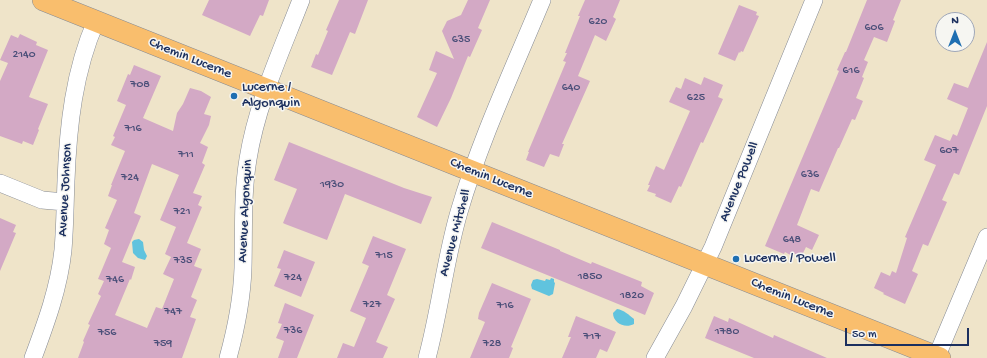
<!DOCTYPE html>
<style>
body{margin:0}
#map{position:relative;width:987px;height:358px;overflow:hidden;background:#efe4c9;font-family:"Gochi Hand",sans-serif}
canvas{display:block}
.north{position:absolute;left:935px;top:12px;width:40px;height:40px;box-sizing:border-box;background:#f6f6f2;border:1px solid #9ea6b7;border-radius:50%;rotate:0deg;font-size:11px;font-weight:700;line-height:16px;text-align:center;color:#1b2f5e}
.north::after{content:'';display:block;margin:auto;width:14px;height:18px;background:#1f6fb2;clip-path:polygon(50% 0,100% 100%,50% 72%,0 100%)}
.scale{position:absolute;left:845px;top:328px;width:124px;height:18px;box-sizing:border-box;border:2px solid #1b2f5e;border-top:0;padding-left:5px;font-size:12px;line-height:14px;white-space:nowrap;color:#1b2f5e;-webkit-text-stroke:3px #f6f6f2;paint-order:stroke}
</style>
<div id="map">
<canvas width="987" height="358"></canvas>
<div class="north">N</div>
<div class="scale">50 m</div>
</div>
<script>
const g = document.querySelector('canvas').getContext('2d');
g.lineJoin = 'round';
function fill(path, color) {
  g.fillStyle = color;
  g.fill(path, 'evenodd');
}
function strokePath(path, color, width, dash) {
  g.strokeStyle = color;
  g.lineWidth = width;
  g.lineCap = dash ? 'butt' : 'round';
  g.setLineDash(dash || []);
  g.stroke(path);
}
function write(font, color, halo, rows, align = 'center') {
  g.font = font + ' "Gochi Hand",sans-serif';
  g.lineWidth = 3;
  g.setLineDash([]);
  g.textBaseline = 'middle';
  g.strokeStyle = halo;
  g.fillStyle = color;
  for (const [text, x, y, turn = 0] of rows) {
    g.save();
    g.translate(x, y);
    g.rotate((+turn || 0) * Math.PI / 180);
    g.textAlign = isNaN(turn) ? turn : align;
    if (halo) g.strokeText(text, 0, 0);
    g.fillText(text, 0, 0);
    g.restore();
  }
}
fill(new Path2D(`
 M139 239 143 242 144 250 147 256 145 260 138 258 133 253 132 242 134 240Z
 M551 278 554 279V282L555 283 553 294 549 296 532 289 531 285 533 280 537 279 545 281 546 279 550 280Z
 M617 309C624 310 629 315 634 319V324C625 329 613 323 613 313Z`), '#60c3de');
fill(new Path2D(`
 M209 0H269L263 16 260 15 250 36 202 15Z
 M339 0H368L355 34 350 32 332 75 311 67 316 54 318 55 328 31 326 30Z
 M468 0H490L478 28 482 30 470 57 468 56 451 98 437 127 417 117 437 73 429 70 436 51 454 59 442 31 447 21 461 15Z
 M585 0H620L613 17 616 19 606 41 595 35 578 76 590 81 562 144H564L559 157 550 154 544 167 526 160 529 152H528L566 62 563 61 567 53H565L580 16H578Z
 M867 0H901L893 20 895 21 887 42 874 37 864 60 868 62 862 77 864 78 856 98 863 101 855 120 852 119 839 148H838L819 192 811 189 797 225 819 235 812 250 806 247 801 257 793 253 792 256 785 252 784 254 765 246 839 71 837 70 845 52H846Z
 M739 5 757 12 756 15 759 16 743 52 741 51 740 53 739 52 735 61 718 54Z
 M20 34 37 42 36 45 48 50 29 97 48 104 38 129 39 130 33 145 23 141 22 144 0 136V81L8 63 0 60 11 35 18 38Z
 M987 42V106L959 175 954 173 942 200 947 202 928 246 923 244 912 271 918 274 905 304 883 294 884 293 874 288 881 272 890 276 892 271 896 273 907 238 905 237 936 165 924 160 935 135 950 141 953 134 957 136 968 108 947 99 954 83 968 88Z
 M134 65 161 76 143 118 173 131 177 113 183 104 190 88 201 91 211 97 204 114 211 116 209 125 200 143 208 147 202 163 205 165 193 193 202 196 198 205 202 207 187 243 201 249 194 266 202 269 191 297 197 300 190 317 196 319 182 358H78L84 342 83 341 90 325 88 324 101 296 98 294 104 281 98 279 111 248 104 244 109 230 105 228 117 200 108 196 112 185H111L125 151 111 145 115 137 113 136 126 105 117 101 128 74 130 75ZM152 164 179 175 160 220 176 227 165 254 171 257 163 274 174 279 162 309 156 307 147 328 115 315 130 279 131 280 135 267 122 262 141 216 134 213Z
 M704 77 723 85 718 97 723 99 703 143 701 142 681 187 679 186 671 203 655 196 656 194 647 191 650 185H648L656 166 664 170 690 111 669 102 676 87 681 89 685 78 701 85Z
 M289 142 404 188 432 197 421 224 345 194 327 240 285 224 283 223 297 189 274 180Z
 M0 218 16 225 13 232 16 233 0 271Z
 M492 222 560 250V251L591 264 592 262 642 282 641 286 654 293 645 315 481 248Z
 M373 236 406 249 387 295 395 299 376 342 388 347 383 358H337L343 343 354 347 366 318 350 311 369 266 362 263Z
 M284 250 315 262 301 297 274 286 281 269 277 268Z
 M492 283 531 299 511 347 513 348 509 358H470L485 322 478 319 479 313Z
 M285 303 314 315 297 358H278L284 341 276 338 282 324 278 323Z
 M576 316 616 332 607 352 600 349 596 358H562L571 337H568Z
 M714 316 728 322 729 318 773 338 774 335 827 358H754L705 338Z`), '#d3a9c5');
const minor = new Path2D(`
 M0 183 42 200 65 202
 M33 358C46 323 59 288 63 250 65 227 65 204 66 181 68 126 74 71 96 21
 M228 358C236 329 242 298 243 268 244 231 242 195 248 159 257 103 281 52 301 0
 M427 358C440 310 445 260 459 212 480 140 513 70 542 0
 M655 358 684 306 713 247 814 0
 M936 358 987 237`);
const major = new Path2D(`
 M43 0 940 358`);
strokePath(minor, '#858a94', 18);
strokePath(major, '#858a94', 22);
strokePath(minor, '#fff', 17);
strokePath(major, '#f9be6d', 21);
for (const [x, y, r, color] of [
 [234,96,4,"#1f6fb2"],
 [736,259,4,"#1f6fb2"]
]) {
  const dot = new Path2D();
  dot.arc(x, y, r, 0, 2 * Math.PI);
  g.fillStyle = color;
  g.fill(dot);
  strokePath(dot, '#f6f6f2', 1.5);
}
write('12px', '#494e78', null, [
 ["620",598,22],
 ["606",874,28],
 ["635",461,40],
 ["2140",24,55],
 ["616",851,71],
 ["708",140,85],
 ["640",571,88],
 ["625",696,98],
 ["716",133,129],
 ["607",949,151],
 ["711",186,155],
 ["636",810,175],
 ["724",130,178],
 ["1930",332,185],
 ["721",182,212],
 ["648",792,240],
 ["715",384,256],
 ["735",183,261],
 ["1850",590,277],
 ["724",293,278],
 ["746",115,280],
 ["1820",632,296],
 ["727",372,305],
 ["716",505,306],
 ["747",173,312],
 ["736",293,331],
 ["1780",727,332],
 ["756",107,333],
 ["717",592,337],
 ["759",163,344],
 ["728",492,344]
]);
write('14px', '#1b2f5e', '#f6f6f2', [
 ["Chemin Lucerne",190,59,22],
 ["Chemin Lucerne",491,179,22],
 ["Avenue Powell",740,182,-68],
 ["Avenue Johnson",66,190,-87],
 ["Avenue Algonquin",246,211,-87],
 ["Avenue Mitchell",456,233,-75],
 ["Chemin Lucerne",792,299,22]
]);
write('14px', '#1b2f5e', '#f6f6f2', [
 ["Lucerne /",242,88],
 ["Algonquin",242,104],
 ["Lucerne / Powell",744,259]
], 'left');
</script>
